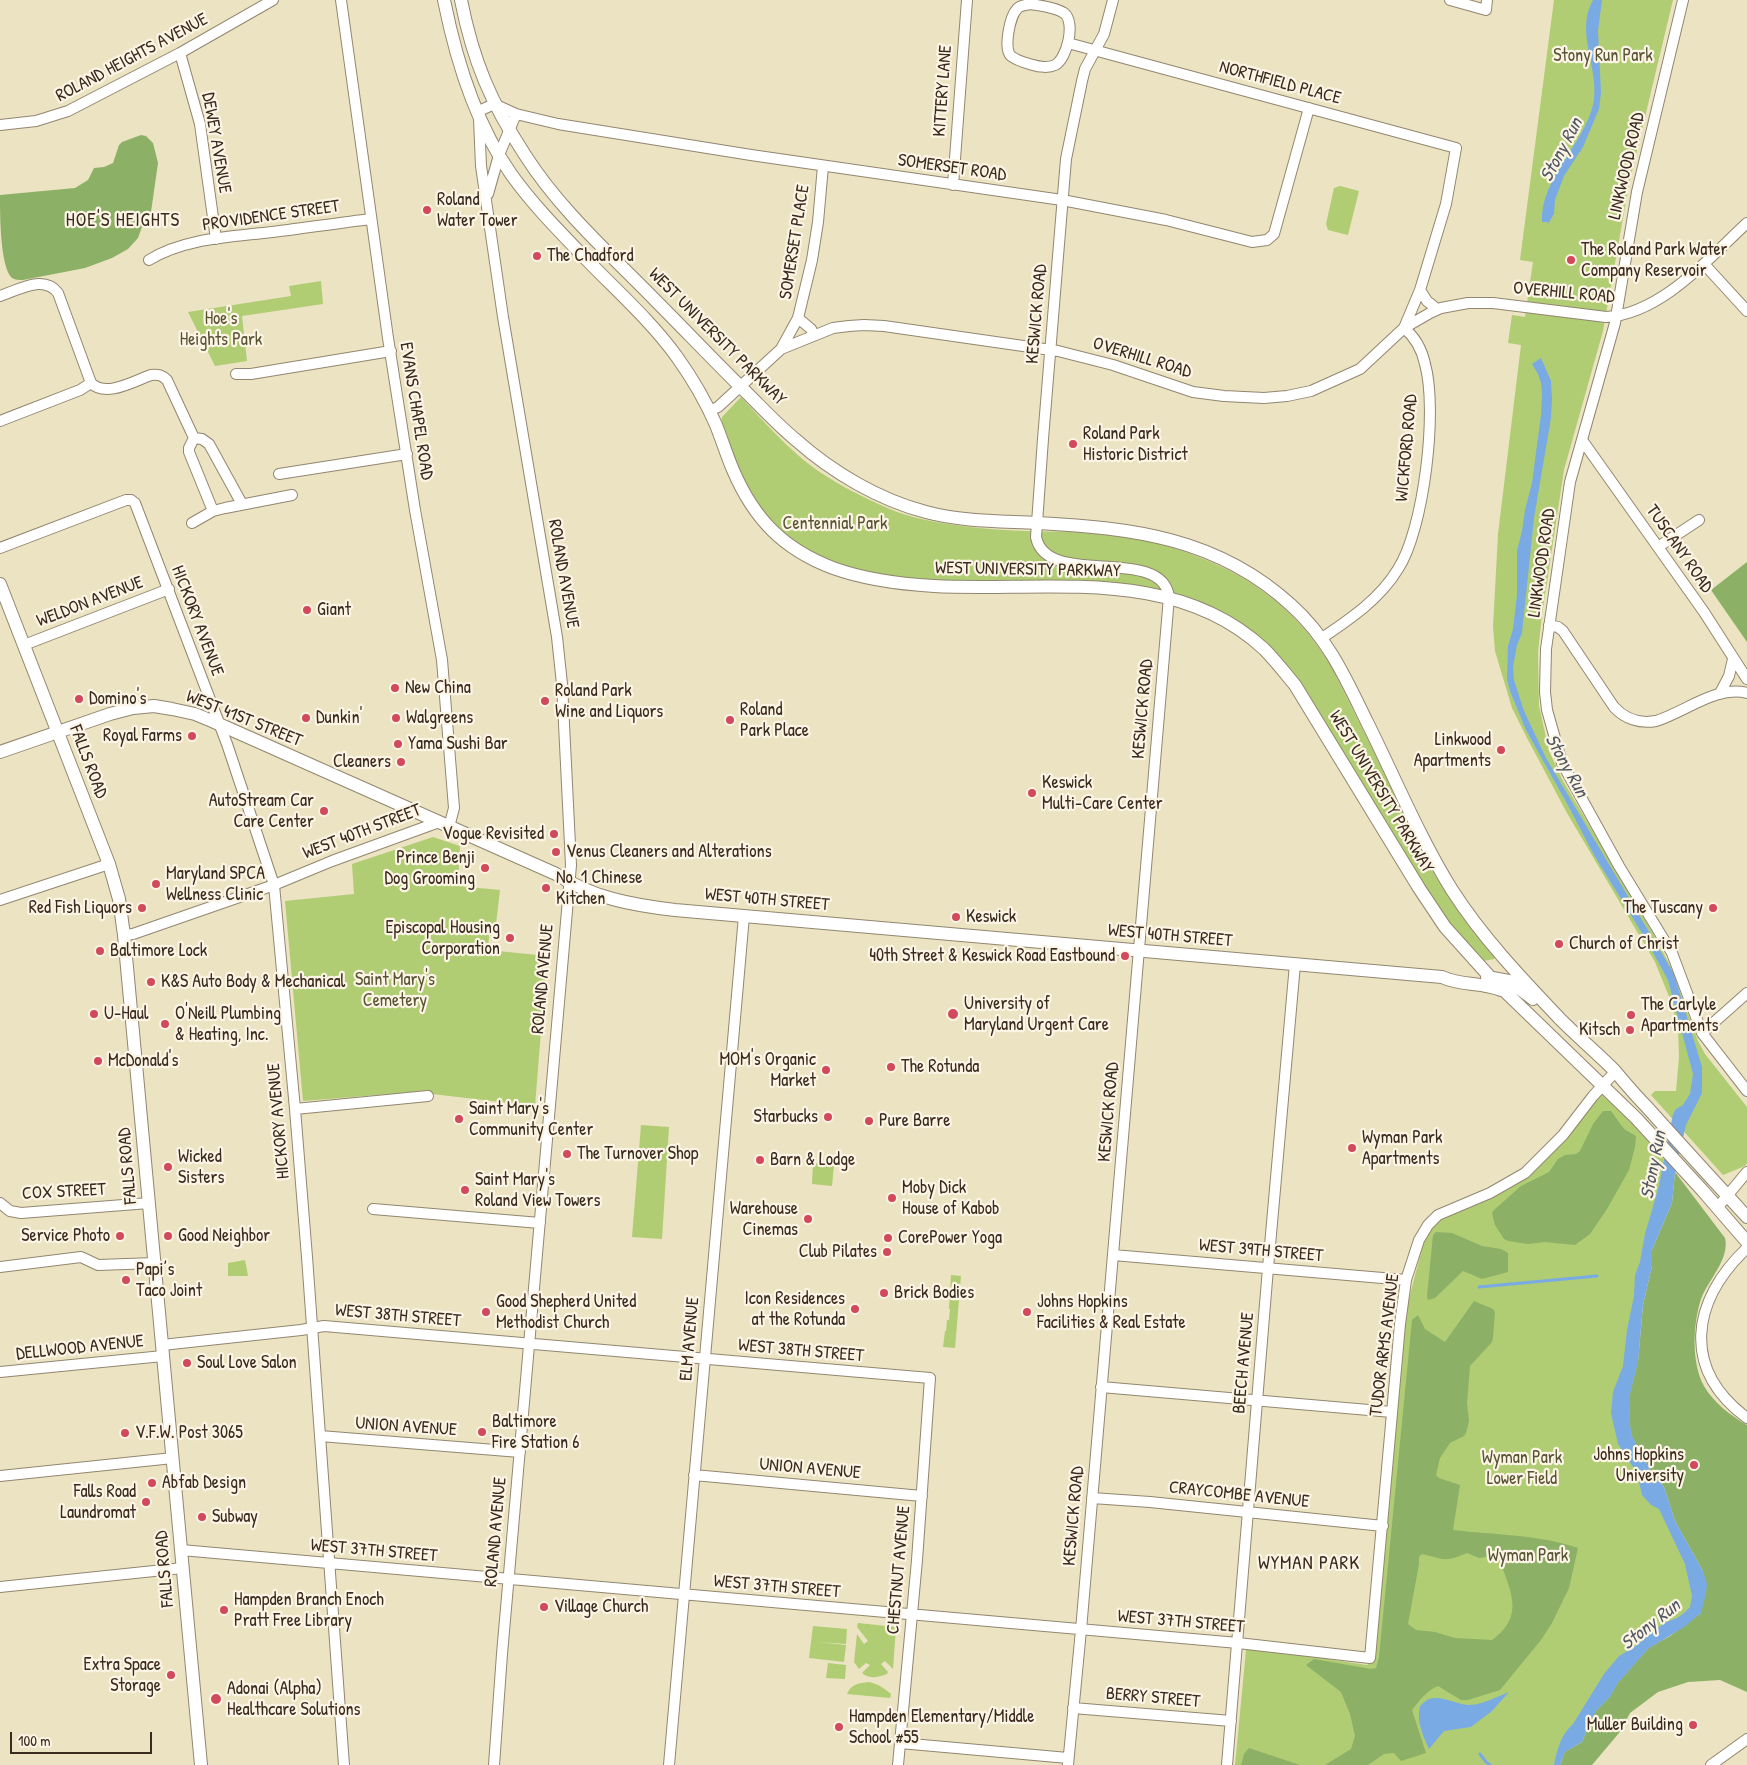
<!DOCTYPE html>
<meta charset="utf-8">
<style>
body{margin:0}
#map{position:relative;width:1747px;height:1765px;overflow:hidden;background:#ebe3c1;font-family:"Patrick Hand",sans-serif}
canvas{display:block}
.scale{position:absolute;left:10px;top:1732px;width:142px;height:22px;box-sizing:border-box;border:2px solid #3b2a1e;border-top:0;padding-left:6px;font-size:15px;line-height:18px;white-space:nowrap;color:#3b2a1e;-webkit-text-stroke:4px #fcf5e5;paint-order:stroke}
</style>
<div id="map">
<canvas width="1747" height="1765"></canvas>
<div class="scale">100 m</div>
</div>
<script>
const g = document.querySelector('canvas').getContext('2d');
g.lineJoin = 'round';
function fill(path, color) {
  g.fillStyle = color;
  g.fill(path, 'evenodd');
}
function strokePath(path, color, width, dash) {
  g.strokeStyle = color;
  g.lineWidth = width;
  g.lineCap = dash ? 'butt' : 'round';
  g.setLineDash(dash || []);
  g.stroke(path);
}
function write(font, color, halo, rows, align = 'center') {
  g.font = font + ' "Patrick Hand",sans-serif';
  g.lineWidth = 4.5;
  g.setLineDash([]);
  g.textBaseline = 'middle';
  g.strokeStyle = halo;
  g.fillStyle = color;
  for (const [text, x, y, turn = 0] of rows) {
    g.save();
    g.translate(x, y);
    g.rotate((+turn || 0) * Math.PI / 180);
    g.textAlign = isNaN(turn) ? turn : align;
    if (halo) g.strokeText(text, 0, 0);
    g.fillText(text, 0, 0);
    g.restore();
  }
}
fill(new Path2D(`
 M1554 0H1673L1629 184 1603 331 1564 470 1542 615 1538 652 1539 706 1549 751 1562 779 1654 935 1671 967 1698 1041 1705 1054 1747 1107V1163L1745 1166 1723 1175 1651 1095 1655 1091H1676L1679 1057 1678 1028 1670 999 1655 962 1567 813 1527 738 1512 708 1495 651 1493 627 1498 534 1521 345 1508 343 1512 315 1525 317 1533 262 1520 260Z
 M1340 186 1359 191 1348 235 1328 230 1326 224 1334 188Z
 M321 281 323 304 242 316 247 361 215 366 188 312 291 296 289 286Z
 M741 397C766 424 795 457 826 476 848 490 873 502 897 512 933 525 990 530 1028 531 1048 532 1068 531 1089 532 1165 539 1246 565 1299 623 1311 636 1321 651 1331 666L1436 875 1454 905 1495 957 1494 959 1483 961 1440 914 1344 755 1236 621 1217 610 1195 600 908 580 862 573 821 560 780 535 753 501 721 426 722 417Z
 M433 837 460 846 458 886 500 890 496 924H490L488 950 547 956 535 1106 415 1092 303 1101 285 901 354 894 352 864Z
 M1601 1094 1631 1122 1668 1164 1636 1329 1649 1476 1700 1598 1556 1765H1235L1246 1650 1249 1647 1367 1665 1375 1660 1406 1310 1424 1241 1435 1223 1440 1219C1461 1210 1491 1200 1510 1188 1548 1164 1574 1128 1601 1094Z
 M641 1125 669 1127 662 1239 632 1237Z
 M813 1163 834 1165 832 1186 812 1184Z
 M245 1260 248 1276H228V1263Z
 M951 1275 961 1276 955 1348 943 1347 945 1331H946L947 1320H949L950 1309H949Z
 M858 1623 896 1627 893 1669 885 1661 881 1664 888 1672 887 1674C878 1677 870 1680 862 1673L870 1665 866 1663 859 1669 854 1662 857 1634 864 1644 868 1641 857 1627Z
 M813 1626 847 1629 846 1644 818 1642 846 1645 844 1662 809 1658Z
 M828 1663 846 1665 845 1679 826 1678Z
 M869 1682C878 1684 884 1688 891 1694L890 1698 847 1694C851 1684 859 1683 869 1682Z`), '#b0cd74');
fill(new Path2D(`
 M141 135 146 136 153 143 158 163 151 212 143 224 138 238 128 249 112 258 85 268 23 280C20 280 15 280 12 278 0 267 0 214 0 195L75 188 88 180 94 168 104 167 113 163 119 145 122 142Z
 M1747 562V642L1711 590Z
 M1603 1111H1611L1624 1129 1636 1136 1635 1147 1629 1170 1607 1209 1590 1234 1575 1245 1545 1242 1528 1244 1508 1241 1504 1239 1495 1225 1492 1213 1494 1210 1521 1186 1549 1172 1558 1159 1565 1155 1576 1154 1580 1151 1593 1124Z
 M1675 1172 1725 1238C1730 1259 1708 1280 1701 1299 1693 1323 1691 1363 1704 1386 1713 1402 1731 1416 1747 1425V1692L1720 1680 1688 1682 1658 1692 1630 1713 1619 1733 1592 1765H1560L1565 1752 1582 1742 1591 1720 1596 1711 1610 1697 1618 1683 1648 1649 1670 1636 1701 1613 1703 1571 1675 1521 1664 1487 1650 1470 1632 1436 1630 1425 1629 1398 1638 1362 1643 1305 1652 1266V1250L1672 1203Z
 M1436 1232 1452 1233 1482 1246 1501 1249 1508 1253V1272L1482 1279 1463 1271 1435 1298 1428 1300 1427 1296 1433 1235Z
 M1474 1301 1493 1309 1495 1312 1493 1338 1492 1342 1470 1366 1467 1403 1469 1421 1466 1433 1464 1436 1450 1443 1440 1458 1436 1475 1439 1478 1460 1485 1453 1530C1494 1535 1537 1534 1578 1548L1569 1588 1552 1623 1541 1640 1500 1690 1468 1700H1461L1438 1686C1426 1691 1420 1700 1412 1710L1426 1753 1401 1761 1394 1753 1384 1754 1368 1765H1325L1351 1749 1355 1736 1350 1714 1341 1692 1306 1665 1314 1659 1371 1669 1376 1668 1379 1657 1412 1320 1418 1315 1425 1329 1445 1342ZM1467 1553 1479 1558 1498 1555C1509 1589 1527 1615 1492 1640L1455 1638 1435 1632 1416 1630 1408 1624 1419 1564V1557L1422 1554C1444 1559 1444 1563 1467 1553Z
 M1249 1748 1300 1765H1241L1244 1754Z`), '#8cb066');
fill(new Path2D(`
 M1593 0H1602L1598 31 1601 93 1599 109 1583 147 1564 176 1555 200 1554 214 1548 224V222H1542C1540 179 1584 144 1593 105 1601 70 1574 34 1593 0Z
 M1541 358 1551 381 1552 399 1551 418 1534 518 1522 633 1517 645 1513 667 1514 680 1524 711 1546 758 1674 974 1702 1067V1093L1686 1125 1675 1172 1672 1203 1652 1250V1266L1643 1305 1638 1362 1629 1398 1630 1425 1632 1436 1650 1470 1664 1487 1675 1521 1703 1571 1707 1584 1706 1593 1701 1613 1684 1627 1648 1649 1618 1683 1610 1697 1596 1711 1591 1720 1582 1742 1565 1752 1560 1765H1554C1557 1749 1561 1735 1573 1724L1604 1674 1619 1656 1636 1646 1664 1623 1677 1618 1684 1613 1690 1607 1692 1596 1685 1564 1659 1509 1651 1505 1642 1495 1637 1473 1618 1444 1611 1413 1613 1392 1623 1366 1627 1330 1634 1296 1635 1275 1640 1262 1645 1234 1659 1186 1673 1114 1676 1109 1683 1105 1690 1094 1693 1074 1668 980 1645 938 1594 855 1570 809 1526 730 1510 691 1507 679 1508 646 1513 629 1517 595V551L1522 531 1525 510 1532 483 1541 415 1542 394 1541 383 1538 374 1532 364Z
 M1509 1692 1492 1711 1471 1727 1444 1731 1429 1749C1423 1735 1416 1722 1420 1706 1422 1704 1426 1700 1429 1699 1442 1695 1455 1704 1468 1705 1482 1705 1496 1697 1509 1692Z`), '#79aae4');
strokePath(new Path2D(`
 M1479 1287 1597 1276
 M1480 1754 1486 1762 1490 1765`), '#79aae4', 3);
const minor = new Path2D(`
 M341 0 388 338 415 510 442 660 454 808 449 827
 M1450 0 1486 10 1487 0
 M1683 0 1637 192 1615 323 1570 482 1546 649 1545 692 1547 710 1562 763 1619 866 1672 953 1702 1033 1747 1091
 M1031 4C1042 6 1055 7 1064 13 1076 22 1067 59 1055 65 1049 68 1039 67 1033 65 1026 63 1017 61 1011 56 1003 49 1010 16 1017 9 1020 5 1026 5 1031 4Z
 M1068 43 1456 148 1446 204 1420 290 1404 328
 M180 53 200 124 216 239
 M477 112 494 104 516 114 558 124 751 155 1062 200 1166 220 1252 242 1267 240 1274 234 1309 108
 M479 119 481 166 503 317 557 637 562 684 571 865 502 1654 494 1765
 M0 125 36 121 68 111 180 53 273 0
 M953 185 967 0
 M488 194 499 155 516 114
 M149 260C185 238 231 237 272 232 305 228 338 223 371 219
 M1704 264 1747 311
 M1420 290 1427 301 1437 309
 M0 296C18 290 44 274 58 293L91 383
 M798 318 811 329 814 335
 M781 349 798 318 812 260 818 222 823 166
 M236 374H251L391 351
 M91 383C106 398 134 381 151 375 158 374 162 375 167 380L194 438
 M709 411 718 407 781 349 833 328 849 326 864 325 884 326 1058 351 1113 365 1193 392 1224 396 1264 398 1287 396 1311 391 1360 369 1404 328 1430 313 1441 308 1468 303H1493L1606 317C1661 314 1709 258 1747 223
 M0 421 80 390 91 383
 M194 438 202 439 209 444 242 504
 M194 438 189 448V452L213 511
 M1582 440 1704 612 1747 679
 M279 474 407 454
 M192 523 213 511 225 508 292 495
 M1658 547 1699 520
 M0 548 126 500H131L135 503 227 744 274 885 295 1109 307 1257 344 1765
 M1549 625 1558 627 1563 631 1614 707C1625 719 1640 724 1656 721 1685 712 1717 685 1747 693
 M1322 638C1350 619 1380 599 1398 569 1424 529 1438 410 1425 364 1422 350 1415 337 1404 328
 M24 645 169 589
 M1720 693 1729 676 1733 659
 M0 900 109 864
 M124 935 133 934 274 885 332 861 439 822
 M1702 1033 1747 993
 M295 1109 428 1096
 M0 1203 10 1211 21 1213 149 1203
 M1717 1208 1747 1172
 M373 1209 540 1223
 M1747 1248C1691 1301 1681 1369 1747 1418
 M1113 1255 1406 1280
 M0 1267 81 1257 98 1265 155 1263
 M162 1345 301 1330 324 1326 930 1378 917 1560 898 1765
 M0 1372 163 1356
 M1101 1387 1392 1412
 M320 1436 520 1452
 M694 1475 922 1496
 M0 1476 173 1458
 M1092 1498 1150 1502 1383 1526
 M181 1550 1238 1643 1370 1658 1400 1324 1406 1280 1419 1240 1428 1225 1438 1215 1490 1193 1525 1173 1563 1135 1593 1096 1615 1072
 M0 1587 183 1568
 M1073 1708 1231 1721
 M900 1743 1068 1758
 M669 1765 744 916
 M1068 1765 1081 1630 1169 597C1162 544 1046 589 1036 537L1043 439 1066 159 1082 81 1085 69 1104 34 1113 0
 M1227 1765 1268 1268 1295 964
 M1711 1765 1747 1739`);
const major = new Path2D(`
 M444 0C456 60 475 123 511 174 533 205 560 232 587 260 617 291 651 321 677 357 692 378 706 402 716 425 722 440 727 456 733 470 754 519 783 549 833 568 866 580 900 584 934 586 1045 592 1174 565 1264 649 1275 660 1285 673 1295 685L1419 888 1445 927 1490 977 1636 1118 1703 1191 1747 1242
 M461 0C473 61 491 103 525 155 560 210 611 255 656 301 687 332 717 364 749 395 764 410 779 426 796 440 832 472 879 500 926 512 963 522 1001 521 1038 523 1133 528 1218 538 1291 605 1328 638 1346 679 1367 722 1395 778 1419 837 1452 890 1482 937 1522 979 1560 1019 1578 1037 1597 1053 1615 1071 1625 1083 1635 1095 1646 1106 1679 1143 1713 1180 1747 1217
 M0 584 109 864 119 899 124 935 201 1765
 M0 752 110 714 133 708 154 706 172 709 195 714 212 721 556 874C593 898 632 905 675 910L1442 977C1461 986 1482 982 1501 990
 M1487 977 1509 981 1533 999`);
strokePath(minor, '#938670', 12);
strokePath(major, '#938670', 14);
strokePath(minor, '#fff', 10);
strokePath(major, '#fff', 12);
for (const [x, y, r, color] of [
 [427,210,5,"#d1495b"],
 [537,256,5,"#d1495b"],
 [1571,260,5,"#d1495b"],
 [1073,444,5,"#d1495b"],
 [307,610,5,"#d1495b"],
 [395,688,5,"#d1495b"],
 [79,699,5,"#d1495b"],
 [545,701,5,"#d1495b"],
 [306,718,5,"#d1495b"],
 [396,718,5,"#d1495b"],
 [730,720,5,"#d1495b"],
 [192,736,5,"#d1495b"],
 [398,744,5,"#d1495b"],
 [1501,750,5,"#d1495b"],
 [401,762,5,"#d1495b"],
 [1032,793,5,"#d1495b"],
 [324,811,5,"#d1495b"],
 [554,834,5,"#d1495b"],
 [556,852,5,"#d1495b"],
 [485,868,5,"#d1495b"],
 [156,884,5,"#d1495b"],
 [546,888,5,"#d1495b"],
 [142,908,5,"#d1495b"],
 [1713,908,5,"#d1495b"],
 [956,917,5,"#d1495b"],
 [510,938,5,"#d1495b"],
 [1559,944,5,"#d1495b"],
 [100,951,5,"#d1495b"],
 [1125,956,5,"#d1495b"],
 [151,982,5,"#d1495b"],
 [94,1014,5,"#d1495b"],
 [953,1014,6,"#d1495b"],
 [1631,1015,5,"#d1495b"],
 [165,1024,5,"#d1495b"],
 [1630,1030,5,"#d1495b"],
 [98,1061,5,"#d1495b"],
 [891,1067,5,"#d1495b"],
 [826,1070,5,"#d1495b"],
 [828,1117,5,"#d1495b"],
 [459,1119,5,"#d1495b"],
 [869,1121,5,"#d1495b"],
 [1352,1148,5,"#d1495b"],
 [567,1154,5,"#d1495b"],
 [760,1160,5,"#d1495b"],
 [168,1167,5,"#d1495b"],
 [465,1190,5,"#d1495b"],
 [892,1198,5,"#d1495b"],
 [808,1219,5,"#d1495b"],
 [120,1236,5,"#d1495b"],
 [168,1236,5,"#d1495b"],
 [888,1238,5,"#d1495b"],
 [887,1252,5,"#d1495b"],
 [126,1280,5,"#d1495b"],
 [884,1293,5,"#d1495b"],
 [855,1309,5,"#d1495b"],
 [486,1312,5,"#d1495b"],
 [1027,1312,5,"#d1495b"],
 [187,1363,5,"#d1495b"],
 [482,1432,5,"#d1495b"],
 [125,1433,5,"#d1495b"],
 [1694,1465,5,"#d1495b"],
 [152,1483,5,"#d1495b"],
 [146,1502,5,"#d1495b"],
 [202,1517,5,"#d1495b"],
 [544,1607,5,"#d1495b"],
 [224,1610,5,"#d1495b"],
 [171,1675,5,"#d1495b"],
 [216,1699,6,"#d1495b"],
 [1693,1725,5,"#d1495b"],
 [839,1727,5,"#d1495b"]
]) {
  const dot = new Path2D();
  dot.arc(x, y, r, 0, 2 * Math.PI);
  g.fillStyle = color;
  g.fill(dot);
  strokePath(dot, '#fcf5e5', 2);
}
write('18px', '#585334', '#fcf5e5', [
 ["Stony Run Park",1603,56],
 ["Hoe's",221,319],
 ["Heights Park",221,340],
 ["Centennial Park",835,524],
 ["Saint Mary's",395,980],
 ["Cemetery",395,1001],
 ["Wyman Park",1522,1458],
 ["Lower Field",1522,1479],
 ["Wyman Park",1528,1556]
]);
write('18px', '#3b2a1e', '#fcf5e5', [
 ["ROLAND HEIGHTS AVENUE",132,58,-28],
 ["NORTHFIELD PLACE",1280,83,15],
 ["KITTERY LANE",943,91,-86],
 ["DEWEY AVENUE",216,143,80],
 ["LINKWOOD ROAD",1627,166,-77],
 ["SOMERSET ROAD",952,168,8],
 ["PROVIDENCE STREET",271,216,-8],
 ["SOMERSET PLACE",795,242,-81],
 ["OVERHILL ROAD",1564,293,5],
 ["KESWICK ROAD",1037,314,-85],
 ["WEST UNIVERSITY PARKWAY",717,337,45],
 ["OVERHILL ROAD",1142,358,17],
 ["EVANS CHAPEL ROAD",416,411,81],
 ["WICKFORD ROAD",1407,448,-85],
 ["TUSCANY ROAD",1679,549,55],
 ["LINKWOOD ROAD",1542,563,-82],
 ["WEST UNIVERSITY PARKWAY",1028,570,1],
 ["ROLAND AVENUE",563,574,80],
 ["WELDON AVENUE",90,602,-21],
 ["HICKORY AVENUE",197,621,69],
 ["KESWICK ROAD",1143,709,-85],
 ["WEST 41ST STREET",244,719,22],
 ["FALLS ROAD",88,762,69],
 ["WEST UNIVERSITY PARKWAY",1381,792,59],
 ["WEST 40TH STREET",362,832,-21],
 ["WEST 40TH STREET",767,900,5],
 ["WEST 40TH STREET",1170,936,5],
 ["ROLAND AVENUE",543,979,-85],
 ["KESWICK ROAD",1109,1112,-85],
 ["HICKORY AVENUE",279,1121,-95],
 ["FALLS ROAD",128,1166,-95],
 ["COX STREET",64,1192,-3],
 ["WEST 39TH STREET",1261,1251,5],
 ["WEST 38TH STREET",398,1316,5],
 ["ELM AVENUE",690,1339,-85],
 ["TUDOR ARMS AVENUE",1385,1345,-83],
 ["DELLWOOD AVENUE",80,1348,-6],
 ["WEST 38TH STREET",801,1351,5],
 ["BEECH AVENUE",1244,1363,-85],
 ["UNION AVENUE",406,1427,4],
 ["UNION AVENUE",810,1469,5],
 ["CRAYCOMBE AVENUE",1239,1495,6],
 ["KESWICK ROAD",1074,1516,-85],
 ["ROLAND AVENUE",496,1532,-85],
 ["WEST 37TH STREET",374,1551,5],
 ["FALLS ROAD",165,1569,-95],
 ["CHESTNUT AVENUE",899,1570,-85],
 ["WEST 37TH STREET",777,1587,5],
 ["WEST 37TH STREET",1181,1622,5],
 ["BERRY STREET",1153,1698,5]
]);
write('18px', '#3b2a1e', '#fcf5e5', [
 ["Roland",437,200],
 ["Water Tower",437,221],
 ["The Roland Park Water",1581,250],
 ["Company Reservoir",1581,271],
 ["The Chadford",547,256],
 ["Roland Park",1083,434],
 ["Historic District",1083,455],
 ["Giant",317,610],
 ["New China",405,688],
 ["Roland Park",555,691],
 ["Wine and Liquors",555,712],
 ["Domino's",89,699],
 ["Roland",740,710],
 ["Park Place",740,731],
 ["Dunkin'",316,718],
 ["Walgreens",406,718],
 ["Royal Farms",182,736,"right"],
 ["Linkwood",1491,740,"right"],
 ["Apartments",1491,761,"right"],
 ["Yama Sushi Bar",408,744],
 ["Cleaners",391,762,"right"],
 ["Keswick",1042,783],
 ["Multi-Care Center",1042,804],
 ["AutoStream Car",314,801,"right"],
 ["Care Center",314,822,"right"],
 ["Vogue Revisited",544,834,"right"],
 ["Venus Cleaners and Alterations",566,852],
 ["Prince Benji",475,858,"right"],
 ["Dog Grooming",475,879,"right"],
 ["Maryland SPCA",166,874],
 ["Wellness Clinic",166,895],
 ["No. 1 Chinese",556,878],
 ["Kitchen",556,899],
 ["Red Fish Liquors",132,908,"right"],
 ["The Tuscany",1703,908,"right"],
 ["Keswick",966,917],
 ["Episcopal Housing",500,928,"right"],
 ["Corporation",500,949,"right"],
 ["Church of Christ",1569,944],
 ["Baltimore Lock",110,951],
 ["40th Street & Keswick Road Eastbound",1115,956,"right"],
 ["K&S Auto Body & Mechanical",161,982],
 ["University of",964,1004],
 ["Maryland Urgent Care",964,1025],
 ["The Carlyle",1641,1005],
 ["Apartments",1641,1026],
 ["U-Haul",104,1014],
 ["O'Neill Plumbing",175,1014],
 ["& Heating, Inc.",175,1035],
 ["Kitsch",1620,1030,"right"],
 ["MOM's Organic",816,1060,"right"],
 ["Market",816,1081,"right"],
 ["McDonald's",108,1061],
 ["The Rotunda",901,1067],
 ["Saint Mary's",469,1109],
 ["Community Center",469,1130],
 ["Starbucks",818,1117,"right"],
 ["Pure Barre",879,1121],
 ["Wyman Park",1362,1138],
 ["Apartments",1362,1159],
 ["The Turnover Shop",577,1154],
 ["Wicked",178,1157],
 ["Sisters",178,1178],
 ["Barn & Lodge",770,1160],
 ["Saint Mary's",475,1180],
 ["Roland View Towers",475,1201],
 ["Moby Dick",902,1188],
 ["House of Kabob",902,1209],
 ["Warehouse",798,1209,"right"],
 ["Cinemas",798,1230,"right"],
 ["Service Photo",110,1236,"right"],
 ["Good Neighbor",178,1236],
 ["CorePower Yoga",898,1238],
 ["Club Pilates",877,1252,"right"],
 ["Papi’s",136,1270],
 ["Taco Joint",136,1291],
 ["Brick Bodies",894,1293],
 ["Icon Residences",845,1299,"right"],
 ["at the Rotunda",845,1320,"right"],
 ["Good Shepherd United",496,1302],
 ["Methodist Church",496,1323],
 ["Johns Hopkins",1037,1302],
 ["Facilities & Real Estate",1037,1323],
 ["Soul Love Salon",197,1363],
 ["Baltimore",492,1422],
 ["Fire Station 6",492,1443],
 ["V.F.W. Post 3065",135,1433],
 ["Johns Hopkins",1684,1455,"right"],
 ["University",1684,1476,"right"],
 ["Abfab Design",162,1483],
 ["Falls Road",136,1492,"right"],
 ["Laundromat",136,1513,"right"],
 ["Subway",212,1517],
 ["Hampden Branch Enoch",234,1600],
 ["Pratt Free Library",234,1621],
 ["Village Church",554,1607],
 ["Extra Space",161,1665,"right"],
 ["Storage",161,1686,"right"],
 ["Adonai (Alpha)",227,1689],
 ["Healthcare Solutions",227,1710],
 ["Hampden Elementary/Middle",849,1717],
 ["School #55",849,1738],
 ["Muller Building",1683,1725,"right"]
], 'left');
write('italic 19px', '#515763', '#fcf5e5', [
 ["Stony Run",1562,150,-62],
 ["Stony Run",1566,766,61],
 ["Stony Run",1654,1165,-79],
 ["Stony Run",1651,1625,-38]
]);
g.letterSpacing = '1px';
write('19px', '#3b2a1e', '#fcf5e5', [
 ["HOE'S HEIGHTS",123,221],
 ["WYMAN PARK",1309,1564]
]);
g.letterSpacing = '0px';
</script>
